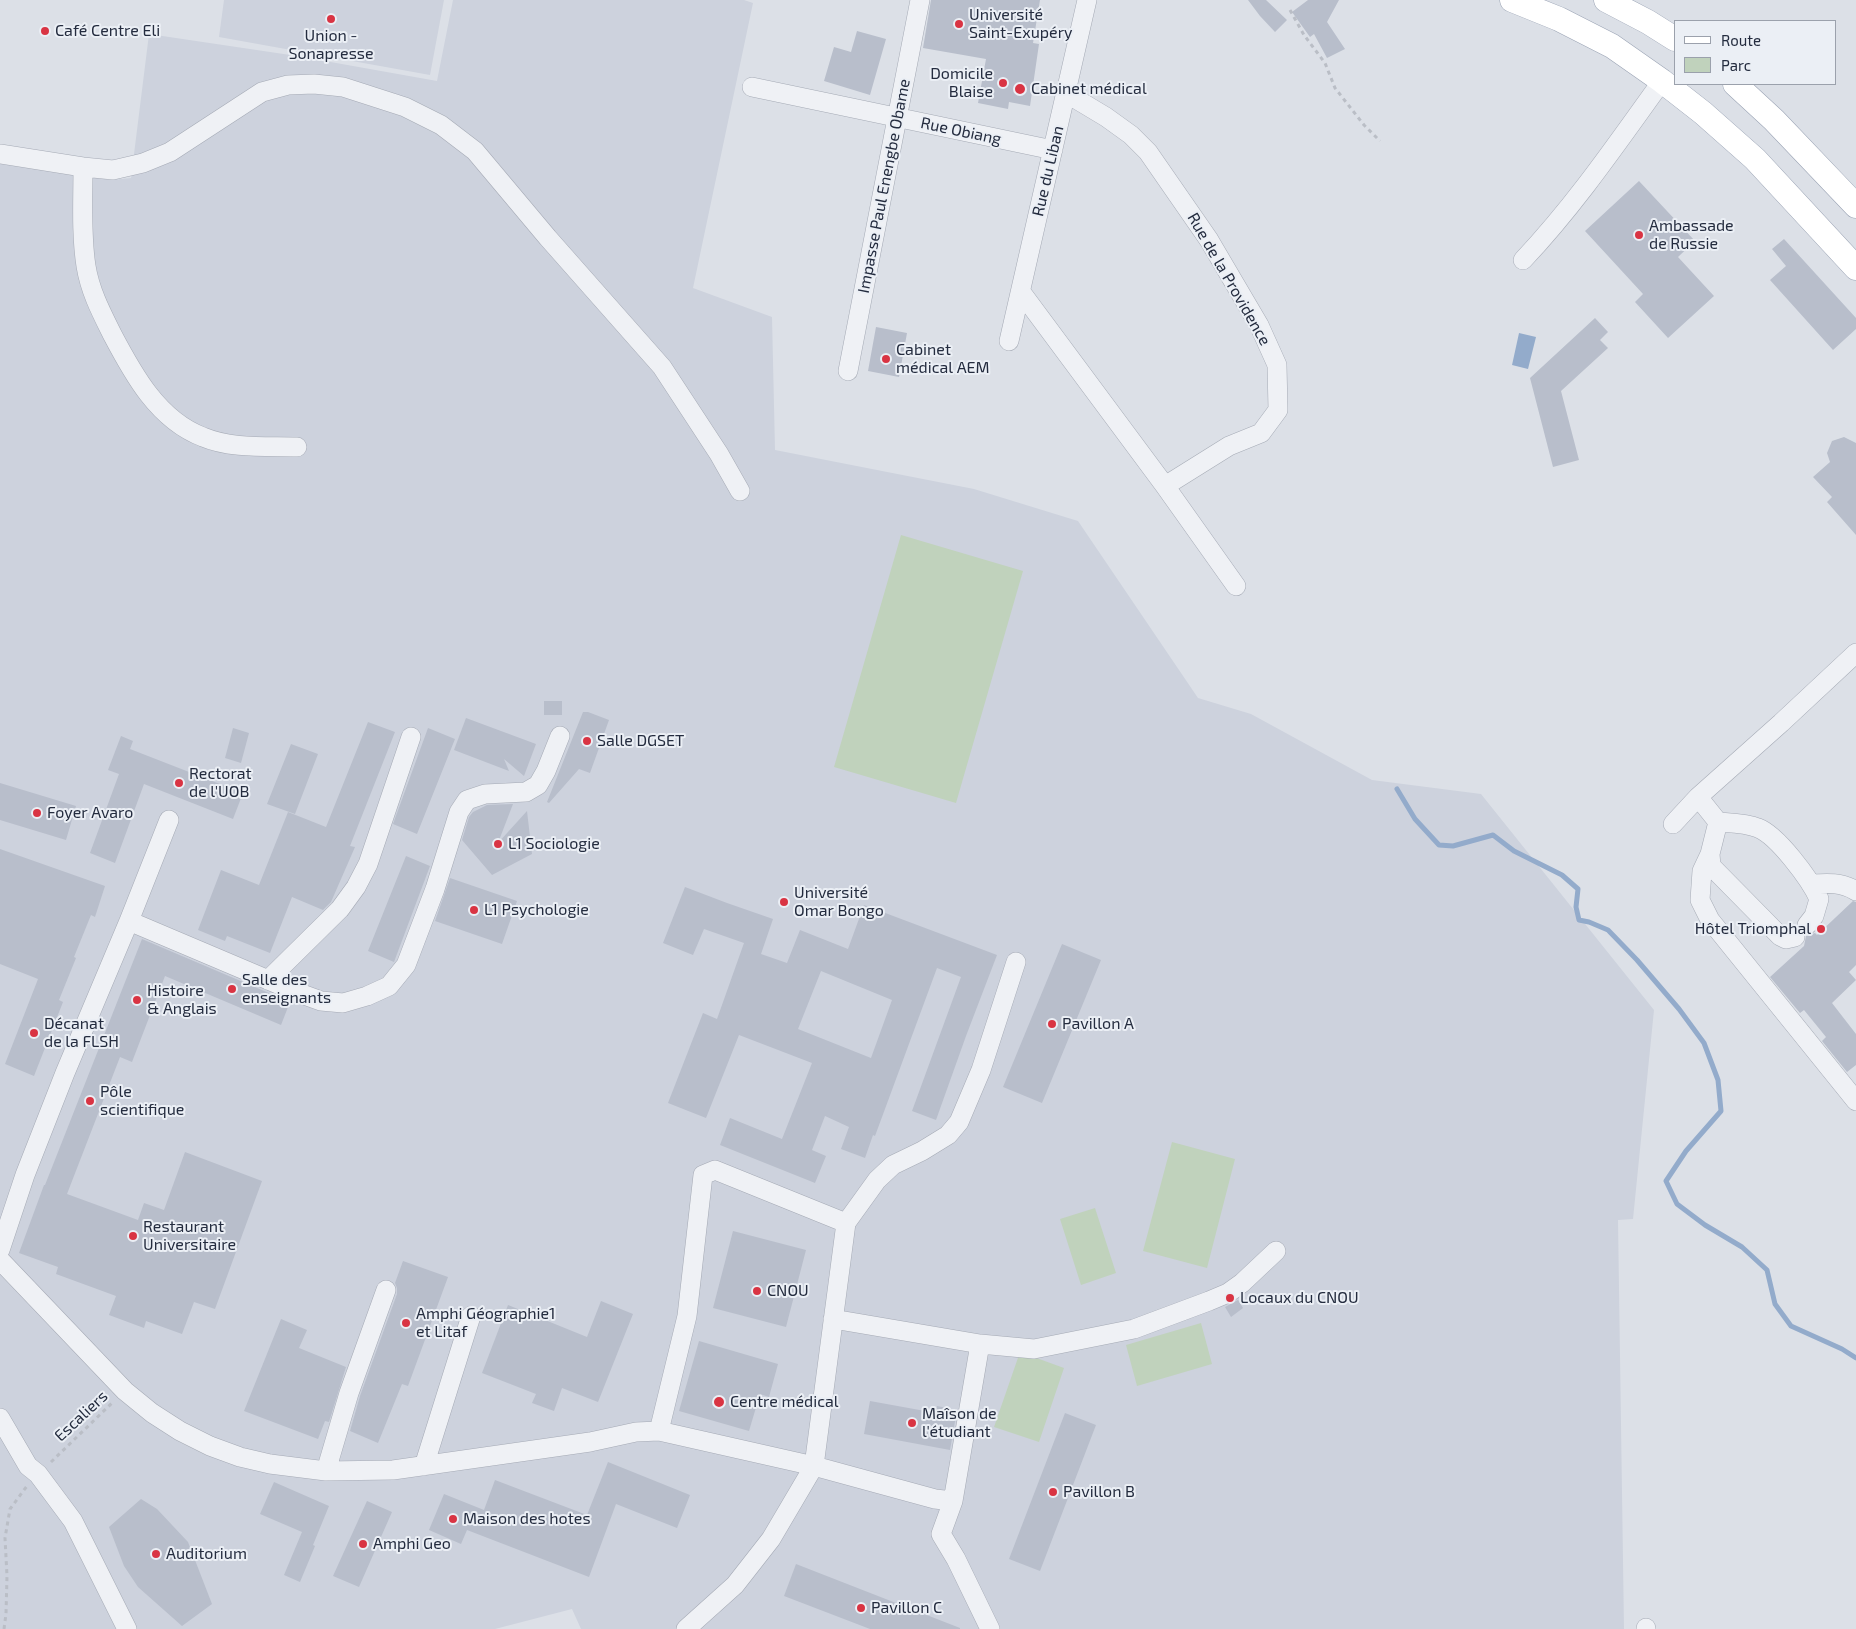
<!DOCTYPE html>
<meta charset="utf-8">
<style>
body{margin:0}
#map{position:relative;width:1856px;height:1629px;overflow:hidden;background:#dce0e7;font-family:"Exo 2",sans-serif}
canvas{display:block}
.legend{position:absolute;left:1674px;top:20px;width:162px;height:65px;box-sizing:border-box;background:#ebeff5;border:1px solid #9ba1ac;margin:0;padding:6px 9px;list-style:none;font-size:15px;color:#242c3f}
.legend li{display:flex;align-items:center;gap:10px;height:25px}
.legend b{width:25px;border:1px solid #9ba1ac}
</style>
<div id="map">
<canvas width="1856" height="1629"></canvas>
<ul class="legend">
<li><b style="height:6px;background:#fff"></b>Route</li>
<li><b style="height:14px;background:#c0d2bc"></b>Parc</li>
</ul>
</div>
<script>
const g = document.querySelector('canvas').getContext('2d');
g.lineJoin = 'round';
function fill(path, color) {
  g.fillStyle = color;
  g.fill(path, 'evenodd');
}
function strokePath(path, color, width, dash) {
  g.strokeStyle = color;
  g.lineWidth = width;
  g.lineCap = dash ? 'butt' : 'round';
  g.setLineDash(dash || []);
  g.stroke(path);
}
function write(font, color, halo, rows, align = 'center') {
  g.font = font + ' "Exo 2",sans-serif';
  g.lineWidth = 4;
  g.setLineDash([]);
  g.textBaseline = 'middle';
  g.strokeStyle = halo;
  g.fillStyle = color;
  for (const [text, x, y, turn = 0] of rows) {
    g.save();
    g.translate(x, y);
    g.rotate((+turn || 0) * Math.PI / 180);
    g.textAlign = isNaN(turn) ? turn : align;
    if (halo) g.strokeText(text, 0, 0);
    g.fillText(text, 0, 0);
    g.restore();
  }
}
fill(new Path2D(`
 M224 0H444L430 75 219 37Z
 M453 0H744L753 3 693 288 772 317 775 450 974 489 1078 521 1198 698 1251 714 1372 780 1481 794 1654 1010 1633 1219 1618 1220 1624 1629H581L572 1609 495 1629H0V163L111 180 131 178 149 34 297 56 437 81Z`), '#cdd2dd');
fill(new Path2D(`
 M901 535 1023 571 956 803 834 767Z
 M1172 1142 1235 1159 1207 1268 1143 1251Z
 M1095 1208 1116 1273 1081 1285 1060 1219Z
 M1201 1323 1212 1364 1137 1386 1126 1345Z
 M1020 1352 1064 1368 1039 1442 994 1427Z`), '#c0d2bc');
fill(new Path2D(`
 M1519 333 1536 337 1528 369 1512 365Z`), '#93abcb');
strokePath(new Path2D(`
 M1397 789 1415 819 1439 845 1453 846 1493 835 1514 851 1562 875 1578 889 1576 907 1579 920 1589 922 1608 930 1637 960 1679 1009 1704 1043 1718 1080 1721 1111 1686 1151 1666 1181 1677 1204 1705 1225 1742 1247 1767 1270 1775 1304 1791 1326 1842 1349 1856 1358`), '#93abcb', 5);
fill(new Path2D(`
 M931 0H1040L1033 43 1039 44 1030 106 1009 102 1008 109 978 103 986 59 923 48Z
 M1248 0H1266L1287 20 1275 32 1260 16Z
 M1308 0H1339L1327 22 1345 49 1327 58 1314 34 1310 37 1292 12Z
 M857 31 886 39 870 95 824 81 834 47 851 52Z
 M1639 181 1695 241 1678 257 1714 296 1668 338 1635 302 1643 294 1585 231Z
 M1784 239 1856 318V329L1833 350 1770 280 1786 266 1772 249Z
 M1595 318 1608 332 1600 340 1608 348 1561 391 1579 460 1553 467 1530 378Z
 M876 327 907 333 899 377 868 371Z
 M1844 437 1856 443V535L1827 502 1832 497 1813 477 1830 462 1827 453 1832 441Z
 M544 701H562V715H544Z
 M583 712H588L609 720 590 773 579 769 549 803 547 802Z
 M466 718 536 744 524 776 504 759 509 771 454 750Z
 M368 722 395 732 350 846 355 847 331 902 323 910 292 897 270 953 227 936 225 941 198 930 221 870 259 885 288 812 326 827Z
 M233 728 249 733 241 763 225 758Z
 M428 728 455 739 417 834 393 824Z
 M121 736 133 741 130 749 243 793 233 819 144 784 115 863 90 853 119 774 108 770Z
 M291 744 318 754 295 814 267 804Z
 M0 783 76 806 66 840 0 820Z
 M513 804 498 843 527 811 532 854 492 875 462 840 469 817 473 812 487 805Z
 M0 849 105 886 95 917 91 915 74 957 76 958 59 1000 63 1002 34 1076 5 1064 38 979 0 964Z
 M406 856 430 866 394 962 368 951Z
 M450 878 517 901 502 944 435 921Z
 M685 887 727 903 773 919 761 954 787 963 800 930 848 949 864 905 997 955 966 1036 936 1120 912 1111 961 977 937 968 875 1136 873 1135 865 1158 841 1149 849 1127 825 1116 812 1150 826 1156 815 1183 720 1145 730 1118 782 1139 812 1063 739 1035 706 1118 668 1103 703 1013 717 1019 744 943 704 929 693 955 663 943ZM821 971 892 1000 871 1058 798 1029Z
 M1853 901 1856 902V965L1849 972 1856 980 1832 1003 1856 1034V1065L1847 1072 1822 1041 1826 1037 1804 1010 1800 1013 1770 977 1804 946 1806 936 1815 933 1817 935Z
 M142 939 290 1002 281 1025 165 976 132 1062 120 1057 67 1194 138 1220 144 1203 164 1210 185 1152 262 1181 215 1309 194 1302 182 1334 146 1321 144 1328 109 1315 116 1296 56 1274 58 1267 19 1253 44 1185H45Z
 M1062 944 1101 960 1042 1103 1003 1087Z
 M733 1231 806 1250 786 1327 713 1308Z
 M403 1261 448 1277 408 1386 402 1384 378 1443 350 1431 360 1396 397 1294V1288L395 1283Z
 M1238 1300 1243 1308 1231 1317 1225 1307Z
 M601 1301 633 1314 598 1402 562 1388 554 1411 532 1403 536 1394 482 1373 508 1305 587 1337Z
 M281 1319 307 1330 299 1348 346 1367 329 1422 325 1421 318 1439 244 1411Z
 M699 1341 778 1364 769 1397 760 1394 749 1431 679 1411Z
 M870 1401 936 1413 937 1406 957 1410 950 1450 864 1434Z
 M1065 1413 1096 1425 1040 1571 1009 1559Z
 M608 1462 690 1495 677 1528 616 1504 589 1577 467 1530 461 1544 429 1530 444 1494 484 1510 495 1480 587 1515Z
 M274 1482 329 1506 313 1545 315 1546 300 1582 284 1575 302 1532 260 1514Z
 M141 1499 157 1509 188 1542 212 1604 182 1626 138 1587 124 1566 109 1527Z
 M367 1501 392 1512 359 1587 333 1576Z
 M796 1564 960 1628V1629H870L784 1596Z`), '#b8becb');
const minor = new Path2D(`
 M752 87 1053 150
 M1066 93 1106 117 1131 135 1148 152 1209 240 1259 325 1277 365 1278 410 1261 433 1229 446 1165 486
 M0 154 83 167 113 170 143 163 170 152 262 92 288 85 314 84 343 87 405 107 441 125 475 151 548 238 662 367 719 454 740 491
 M83 167C83 200 81 234 86 266 90 291 101 312 112 334 133 374 158 420 203 437 231 449 267 446 297 447
 M1523 260C1575 205 1618 142 1662 81
 M1021 292 1165 486 1236 586
 M1009 341 1087 0
 M848 371 920 0
 M1698 797 1718 822 1710 854 1711 866 1780 936 1786 939 1795 937
 M1718 822C1731 823 1746 823 1758 828 1777 835 1810 879 1819 899L1814 916 1807 925
 M1673 824 1698 797 1781 723 1856 653
 M1710 854 1702 871 1700 900 1710 920 1856 1101
 M1812 884C1827 883 1842 882 1856 891
 M129 921 169 820
 M268 980 340 909 356 887 368 864 411 737
 M0 1250 25 1175 65 1073 129 921 299 993 321 1001 343 1003 367 996 389 986 406 965 435 889 459 812 467 800 485 794 526 792 538 785 546 771 560 736
 M0 1260 125 1391 152 1413 180 1431 210 1446 240 1457 270 1464 326 1471 393 1470 590 1442 636 1432 659 1431 814 1466 846 1223 877 1180 893 1165 922 1151 948 1135 959 1122 981 1070 1016 962
 M833 1319 980 1344 1034 1349 1134 1329 1209 1301 1228 1293 1242 1283 1276 1251
 M0 1418 28 1466 38 1474 73 1521 127 1629
 M659 1431 687 1316 703 1175 715 1170 846 1223
 M424 1466 471 1316
 M326 1471 349 1393 386 1290
 M953 1501 980 1344
 M686 1629 735 1585 771 1539 814 1466 935 1499 953 1501 941 1534 956 1559 990 1629
 M1646 1629V1628`);
const major = new Path2D(`
 M1512 0 1559 19 1612 46 1662 81 1703 113 1755 159 1856 268
 M1606 0 1648 22 1675 39
 M1735 84 1774 120 1856 206`);
strokePath(minor, '#a5aab5', 20);
strokePath(major, '#9aa3b4', 25);
strokePath(new Path2D(`
 M1290 10 1304 35 1325 63 1335 88 1364 125 1380 141
 M51 1462 113 1402
 M4 1629 6 1614 7 1576 5 1538 10 1509 27 1486`), '#babec6', 3, [4, 4]);
strokePath(minor, '#eff1f5', 19);
strokePath(major, '#fff', 24);
for (const [x, y, r, color] of [
 [331,19,5,"#d93443"],
 [959,24,5,"#d93443"],
 [45,31,5,"#d93443"],
 [1003,83,5,"#d93443"],
 [1020,89,6,"#d93443"],
 [1639,235,5,"#d93443"],
 [886,359,5,"#d93443"],
 [587,741,5,"#d93443"],
 [179,783,5,"#d93443"],
 [37,813,5,"#d93443"],
 [498,844,5,"#d93443"],
 [784,902,5,"#d93443"],
 [474,910,5,"#d93443"],
 [1821,929,5,"#d93443"],
 [232,989,5,"#d93443"],
 [137,1000,5,"#d93443"],
 [1052,1024,5,"#d93443"],
 [34,1033,5,"#d93443"],
 [90,1101,5,"#d93443"],
 [133,1236,5,"#d93443"],
 [757,1291,5,"#d93443"],
 [1230,1298,5,"#d93443"],
 [406,1323,5,"#d93443"],
 [719,1402,6,"#d93443"],
 [912,1423,5,"#d93443"],
 [1053,1492,5,"#d93443"],
 [453,1519,5,"#d93443"],
 [363,1544,5,"#d93443"],
 [156,1554,5,"#d93443"],
 [861,1608,5,"#d93443"]
]) {
  const dot = new Path2D();
  dot.arc(x, y, r, 0, 2 * Math.PI);
  g.fillStyle = color;
  g.fill(dot);
  strokePath(dot, '#ebeff5', 2);
}
write('16px', '#242c3f', '#ebeff5', [
 ["Université",969,15],
 ["Saint-Exupéry",969,33],
 ["Café Centre Eli",55,31],
 ["Union -",331,36,"center"],
 ["Sonapresse",331,54,"center"],
 ["Domicile",993,74,"right"],
 ["Blaise",993,92,"right"],
 ["Cabinet médical",1031,89],
 ["Ambassade",1649,226],
 ["de Russie",1649,244],
 ["Cabinet",896,350],
 ["médical AEM",896,368],
 ["Salle DGSET",597,741],
 ["Rectorat",189,774],
 ["de l'UOB",189,792],
 ["Foyer Avaro",47,813],
 ["L1 Sociologie",508,844],
 ["Université",794,893],
 ["Omar Bongo",794,911],
 ["L1 Psychologie",484,910],
 ["Hôtel Triomphal",1811,929,"right"],
 ["Salle des",242,980],
 ["enseignants",242,998],
 ["Histoire",147,991],
 ["& Anglais",147,1009],
 ["Décanat",44,1024],
 ["de la FLSH",44,1042],
 ["Pavillon A",1062,1024],
 ["Pôle",100,1092],
 ["scientifique",100,1110],
 ["Restaurant",143,1227],
 ["Universitaire",143,1245],
 ["CNOU",767,1291],
 ["Locaux du CNOU",1240,1298],
 ["Amphi Géographie1",416,1314],
 ["et Litaf",416,1332],
 ["Centre médical",730,1402],
 ["Maîson de",922,1414],
 ["l'étudiant",922,1432],
 ["Pavillon B",1063,1492],
 ["Maison des hotes",463,1519],
 ["Amphi Geo",373,1544],
 ["Auditorium",166,1554],
 ["Pavillon C",871,1608]
], 'left');
write('16px', '#242c3f', '#ebeff5', [
 ["Rue Obiang",961,131,12],
 ["Rue du Liban",1048,171,-77],
 ["Impasse Paul Enengbe Obame",884,186,-79],
 ["Rue de la Providence",1229,279,60],
 ["Escaliers",81,1416,-43]
]);
</script>
